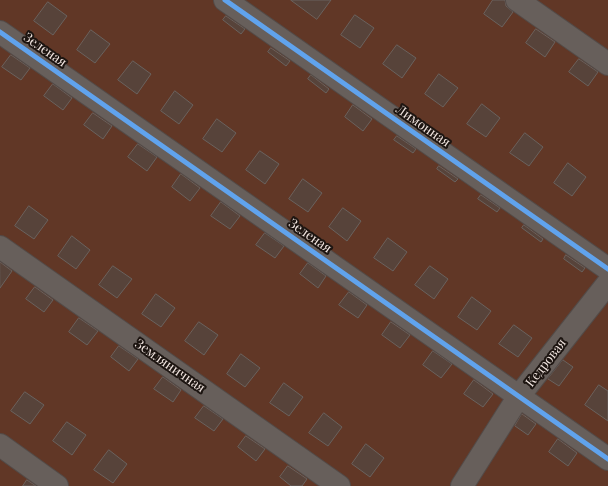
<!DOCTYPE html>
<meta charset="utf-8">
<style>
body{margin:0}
canvas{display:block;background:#362d29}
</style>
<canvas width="608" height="486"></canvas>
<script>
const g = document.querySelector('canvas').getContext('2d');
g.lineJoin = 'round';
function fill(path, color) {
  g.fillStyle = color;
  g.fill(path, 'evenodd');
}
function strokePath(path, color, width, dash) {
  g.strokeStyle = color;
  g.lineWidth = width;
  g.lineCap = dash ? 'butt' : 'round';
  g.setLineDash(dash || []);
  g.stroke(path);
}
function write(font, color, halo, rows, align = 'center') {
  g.font = font + ' "Playfair Display",serif';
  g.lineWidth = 4;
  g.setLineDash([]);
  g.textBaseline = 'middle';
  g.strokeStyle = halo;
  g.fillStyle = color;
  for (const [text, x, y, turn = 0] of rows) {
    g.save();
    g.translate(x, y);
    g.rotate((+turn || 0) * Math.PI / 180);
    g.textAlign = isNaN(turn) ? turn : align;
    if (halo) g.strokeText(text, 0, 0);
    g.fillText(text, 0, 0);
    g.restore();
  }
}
fill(new Path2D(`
 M0 0H608V486H0Z`), '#613726');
const building = new Path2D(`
 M291 0H331L317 19Z
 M493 0H505L506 6 513 12 502 27 484 14Z
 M48 2 67 16 53 35 34 21Z
 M355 15 374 28 360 48 341 35Z
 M226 16 245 29 241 34 223 20Z
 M536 29 555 42 545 57 526 43Z
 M91 30 110 44 95 63 77 50Z
 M397 45 416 58 402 78 383 64Z
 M271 48 290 61 286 66 268 52Z
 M11 55 30 68 21 80 2 67Z
 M579 59 598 72 588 86 569 72Z
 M133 61 151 74 137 94 118 80Z
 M439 74 458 88 443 107 425 94Z
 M311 75 329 89 326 93 308 79Z
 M53 84 72 98 63 110 44 96Z
 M175 91 193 105 179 124 161 111Z
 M482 104 500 118 486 137 467 124Z
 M353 105 372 119 363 131 345 117Z
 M93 113 112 126 103 139 84 125Z
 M217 119 236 133 222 152 203 139Z
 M525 133 543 147 529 166 510 153Z
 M397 136 416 149 413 153 394 140Z
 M138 144 157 157 147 171 128 157Z
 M260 151 279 164 265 184 246 170Z
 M568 163 586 177 572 196 554 183Z
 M439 166 458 179 455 182 437 169Z
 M181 174 200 188 190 201 172 187Z
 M303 179 322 193 308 212 289 199Z
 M481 195 500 208 497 212 478 199Z
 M221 202 240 216 230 229 211 216Z
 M29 206 48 220 34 239 15 226Z
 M343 208 361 221 347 241 329 227Z
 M524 225 543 239 541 242 522 228Z
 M265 233 284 246 275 258 256 245Z
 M72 236 90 250 76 269 58 256Z
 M388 238 407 252 393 271 374 258Z
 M566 255 585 268 582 272 564 259Z
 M0 262 12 271 0 288Z
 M308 263 326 276 318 288 300 274Z
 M113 266 132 279 117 298 99 285Z
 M430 266 448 279 434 299 415 285Z
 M35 287 53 300 44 312 26 299Z
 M349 292 367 305 358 318 339 305Z
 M156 294 175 308 161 327 142 314Z
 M472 297 491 311 477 330 458 317Z
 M79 318 98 331 87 345 69 332Z
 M199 322 218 335 204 355 185 341Z
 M391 322 410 335 400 348 382 335Z
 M514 325 532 338 518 357 499 344Z
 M119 346 138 359 129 371 111 357Z
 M433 351 452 364 441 378 423 365Z
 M241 354 260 368 245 387 227 374Z
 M563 360 573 367 559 386 548 379Z
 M163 377 181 390 173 402 154 389Z
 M474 380 493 394 483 407 464 394Z
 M284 383 303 397 289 416 270 403Z
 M599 385 608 391V421L585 405Z
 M25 392 44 405 30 424 11 411Z
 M204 406 223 419 214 431 195 418Z
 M324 413 342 427 328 446 309 433Z
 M522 414 536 424 528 435 515 426Z
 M67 422 86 435 72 455 53 441Z
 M246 436 265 449 256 461 238 447Z
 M558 439 577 453 568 466 549 452Z
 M366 444 384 458 370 477 352 464Z
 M109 450 127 464 113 483 94 470Z
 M288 466 307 479 302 486H291L280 477Z
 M27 480 36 486H23Z`);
fill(building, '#57433a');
strokePath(building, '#6a625e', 1);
const minor = new Path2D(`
 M225 0 608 269
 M517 0 608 64
 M0 32 608 459
 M0 247 339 486
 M0 445 57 486
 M462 486 519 396 608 283`);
strokePath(minor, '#534b48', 24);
strokePath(minor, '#675f5b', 22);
strokePath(new Path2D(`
 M225 0 608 269
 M0 32 608 459`), '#60a3ed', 5);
write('13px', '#f1e5e0', '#1d1511', [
 ["Зеленая",45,50,35],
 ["Лимонная",423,126,35],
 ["Зеленая",310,236,35],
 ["Кедровая",546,363,-52],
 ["Земляничная",170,366,35]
]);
</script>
